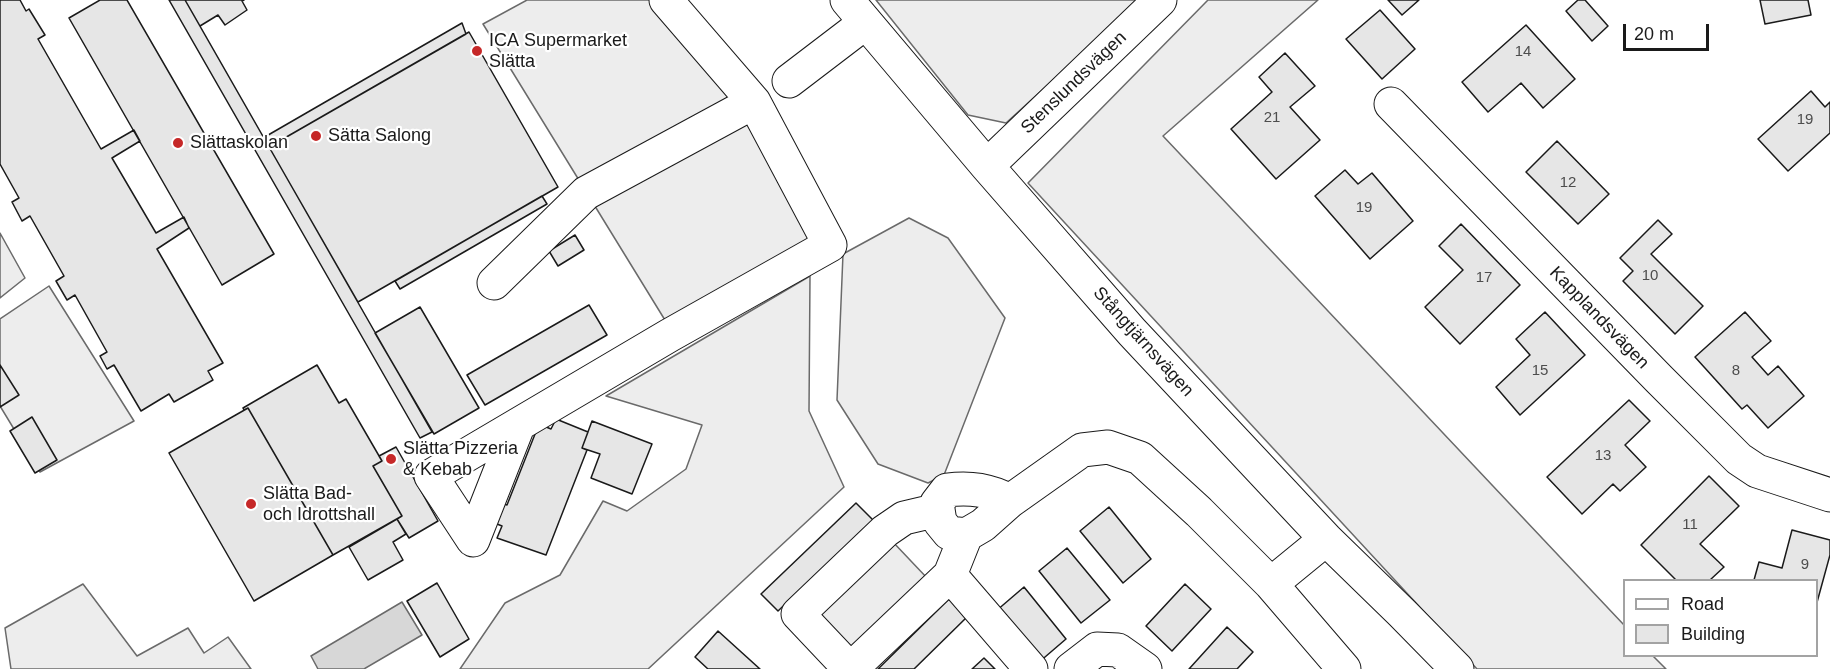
<!DOCTYPE html>
<meta charset="utf-8">
<style>
body{margin:0}
#map{position:relative;width:1830px;height:669px;overflow:hidden;background:#fff;font-family:Arial,sans-serif}
canvas{display:block}
.legend{position:absolute;left:1623px;top:579px;width:195px;height:78px;box-sizing:border-box;background:#fff;border:2px solid #a3a3a3;margin:0;padding:8px 10px;list-style:none;font-size:18px;color:#1a1a1a}
.legend li{display:flex;align-items:center;gap:12px;height:30px}
.legend b{width:30px;border:2px solid #a3a3a3}
.scale{position:absolute;left:1623px;top:24px;width:86px;height:27px;box-sizing:border-box;border:3px solid #1a1a1a;border-top:0;padding-left:8px;font-size:18px;line-height:21px;white-space:nowrap;color:#1a1a1a;-webkit-text-stroke:4px #fff;paint-order:stroke}
</style>
<div id="map">
<canvas width="1830" height="669"></canvas>
<ul class="legend">
<li><b style="height:8px;background:#fff"></b>Road</li>
<li><b style="height:16px;background:#e6e6e6"></b>Building</li>
</ul>
<div class="scale">20 m</div>
</div>
<script>
const g = document.querySelector('canvas').getContext('2d');
g.lineJoin = 'round';
function fill(path, color) {
  g.fillStyle = color;
  g.fill(path, 'evenodd');
}
function strokePath(path, color, width, dash) {
  g.strokeStyle = color;
  g.lineWidth = width;
  g.lineCap = dash ? 'butt' : 'round';
  g.setLineDash(dash || []);
  g.stroke(path);
}
function write(font, color, halo, rows, align = 'center') {
  g.font = font + ' Arial,sans-serif';
  g.lineWidth = 4.5;
  g.setLineDash([]);
  g.textBaseline = 'middle';
  g.strokeStyle = halo;
  g.fillStyle = color;
  for (const [text, x, y, turn = 0] of rows) {
    g.save();
    g.translate(x, y);
    g.rotate((+turn || 0) * Math.PI / 180);
    g.textAlign = isNaN(turn) ? turn : align;
    if (halo) g.strokeText(text, 0, 0);
    g.fillText(text, 0, 0);
    g.restore();
  }
}
const built = new Path2D(`
 M527 0H660L744 98 820 241 668 325 483 24Z
 M876 0H1141L1006 123 968 115Z
 M1208 0H1318L1163 136 1624 625V656H1653L1666 669H1477L1028 183Z
 M909 218 948 238 1005 318 944 475 928 483 878 464 837 400 843 254Z
 M0 233 25 278 0 298Z
 M810 276 809 411 844 487 648 669H460L505 603 560 575 603 501 627 511 686 469 702 425 606 396Z
 M49 286 134 421 40 472 0 406V319Z
 M892 541 928 579 849 652 814 616Z
 M83 584 137 656 188 628 204 653 228 637 251 669H11L5 628Z`);
fill(built, '#ededed');
strokePath(built, '#6a6a6a', 1.5);
const water = new Path2D(`
 M402 602 422 635 364 669H318L311 656Z`);
fill(water, '#d7d7d7');
strokePath(water, '#6a6a6a', 1.5);
const building = new Path2D(`
 M0 0H20L26 11 29 9 45 35 38 39 101 149 134 130 140 141 112 158 156 233 184 217 189 228 157 249 223 363 208 371 213 380 174 402 169 394 141 411 114 365 107 369 100 356 107 352 75 295 67 300 56 281 64 276 30 216 22 221 12 202 19 198 0 164Z
 M100 0H127L274 254 222 285 69 18Z
 M169 0H185L432 432 420 438Z
 M185 0H244L242 1 247 10 225 25 218 15 200 26Z
 M1388 0H1419L1402 15Z
 M1578 0H1585L1608 26 1592 41 1566 11Z
 M1760 0H1808L1811 15 1765 24Z
 M1380 10 1415 49 1382 79 1346 39Z
 M462 23 466 34 269 147 263 138Z
 M1526 25 1575 79 1543 108 1521 83 1488 112 1462 82Z
 M469 32 558 187 358 302 269 147Z
 M1285 53 1315 86 1290 107 1320 140 1276 179 1231 129 1272 92 1259 77Z
 M1811 91 1825 107 1830 102V133L1788 171 1758 139Z
 M1557 141 1609 194 1578 224 1526 172Z
 M1345 170 1358 184 1372 173 1413 221 1370 259 1315 196Z
 M542 196 547 204 400 289 395 281Z
 M1658 220 1672 234 1651 254 1703 306 1675 334 1623 281 1633 271 1620 258Z
 M1461 224 1520 285 1460 344 1425 307 1463 270 1439 246Z
 M575 235 584 250 558 266 549 251Z
 M589 305 607 335 485 405 467 375Z
 M420 307 479 408 434 434 375 333Z
 M1545 312 1585 355 1520 415 1496 387 1530 355 1516 339Z
 M1745 312 1771 341 1752 357 1768 375 1778 366 1804 396 1768 428 1747 405 1742 409 1695 357Z
 M0 365 19 395 0 407Z
 M317 365 339 403 346 399 382 461 373 466 402 516 333 555 248 408 244 410 243 408Z
 M1629 400 1650 421 1625 445 1646 467 1620 491 1613 484 1582 514 1547 477Z
 M248 408 333 555 254 601 169 453Z
 M32 417 57 460 35 473 10 431Z
 M556 419 588 432 582 448 587 450 546 555 497 538 502 526 492 522 501 503 507 505 539 424 551 429Z
 M592 421 652 444 632 494 591 478 600 454 582 448Z
 M396 447 438 521 409 538 397 519 402 516 373 466 382 461 379 456Z
 M1709 476 1739 506 1700 544 1724 567 1710 580H1676L1641 545Z
 M856 503 873 520 778 611 761 594Z
 M1109 507 1151 559 1123 583 1080 531Z
 M397 519 406 534 393 542 403 560 368 580 349 547Z
 M1792 530 1830 540V555L1816 606V580H1754L1759 562 1782 568Z
 M1067 548 1110 600 1081 623 1039 571Z
 M437 583 469 639 440 657 407 601Z
 M1185 584 1211 609 1172 651 1146 626Z
 M1024 587 1066 639 1038 663 996 611Z
 M949 599 967 617 914 669H878Z
 M1227 627 1253 652 1237 669H1189Z
 M718 631 760 669H708L695 657Z
 M984 658 995 669H972Z`);
fill(building, '#e6e6e6');
strokePath(building, '#1a1a1a', 1.5);
const minor = new Path2D(`
 M847 0 987 166 1132 332 1326 539 1402 613 1457 669
 M789 81 865 23
 M1391 104 1659 379 1739 459 1757 471 1830 495
 M987 166 1160 0
 M494 283 586 193 754 102
 M518 426 473 540 431 476 670 335 830 245 754 102 666 0
 M1010 501C989 490 971 487 947 490L937 503 940 522 949 533 966 535 983 525 1010 501 1082 450 1108 447 1140 458 1199 512 1271 584 1344 669
 M950 575 1031 669
 M1271 584 1326 539
 M850 669 798 614 885 531 904 518 938 510
 M851 669 950 575 966 535
 M1071 669 1097 649 1118 650 1145 669`);
strokePath(minor, '#1a1a1a', 35);
strokePath(minor, '#fff', 33);
for (const [x, y, r, color] of [
 [477,51,6,"#c62828"],
 [316,136,6,"#c62828"],
 [178,143,6,"#c62828"],
 [391,459,6,"#c62828"],
 [251,504,6,"#c62828"]
]) {
  const dot = new Path2D();
  dot.arc(x, y, r, 0, 2 * Math.PI);
  g.fillStyle = color;
  g.fill(dot);
  strokePath(dot, '#fff', 2);
}
write('15px', '#4d4d4d', null, [
 ["14",1523,52],
 ["21",1272,118],
 ["19",1805,120],
 ["12",1568,183],
 ["19",1364,208],
 ["10",1650,276],
 ["17",1484,278],
 ["15",1540,371],
 ["8",1736,371],
 ["13",1603,456],
 ["11",1690,525],
 ["9",1805,565]
]);
write('18px', '#1a1a1a', '#fff', [
 ["ICA Supermarket",489,41],
 ["Slätta",489,62],
 ["Sätta Salong",328,136],
 ["Slättaskolan",190,143],
 ["Slätta Pizzeria",403,449],
 ["& Kebab",403,470],
 ["Slätta Bad-",263,494],
 ["och Idrottshall",263,515]
], 'left');
write('18px', '#1a1a1a', '#fff', [
 ["Stenslundsvägen",1074,83,-44],
 ["Kapplandsvägen",1599,318,46],
 ["Stångtjärnsvägen",1143,342,48]
]);
</script>
